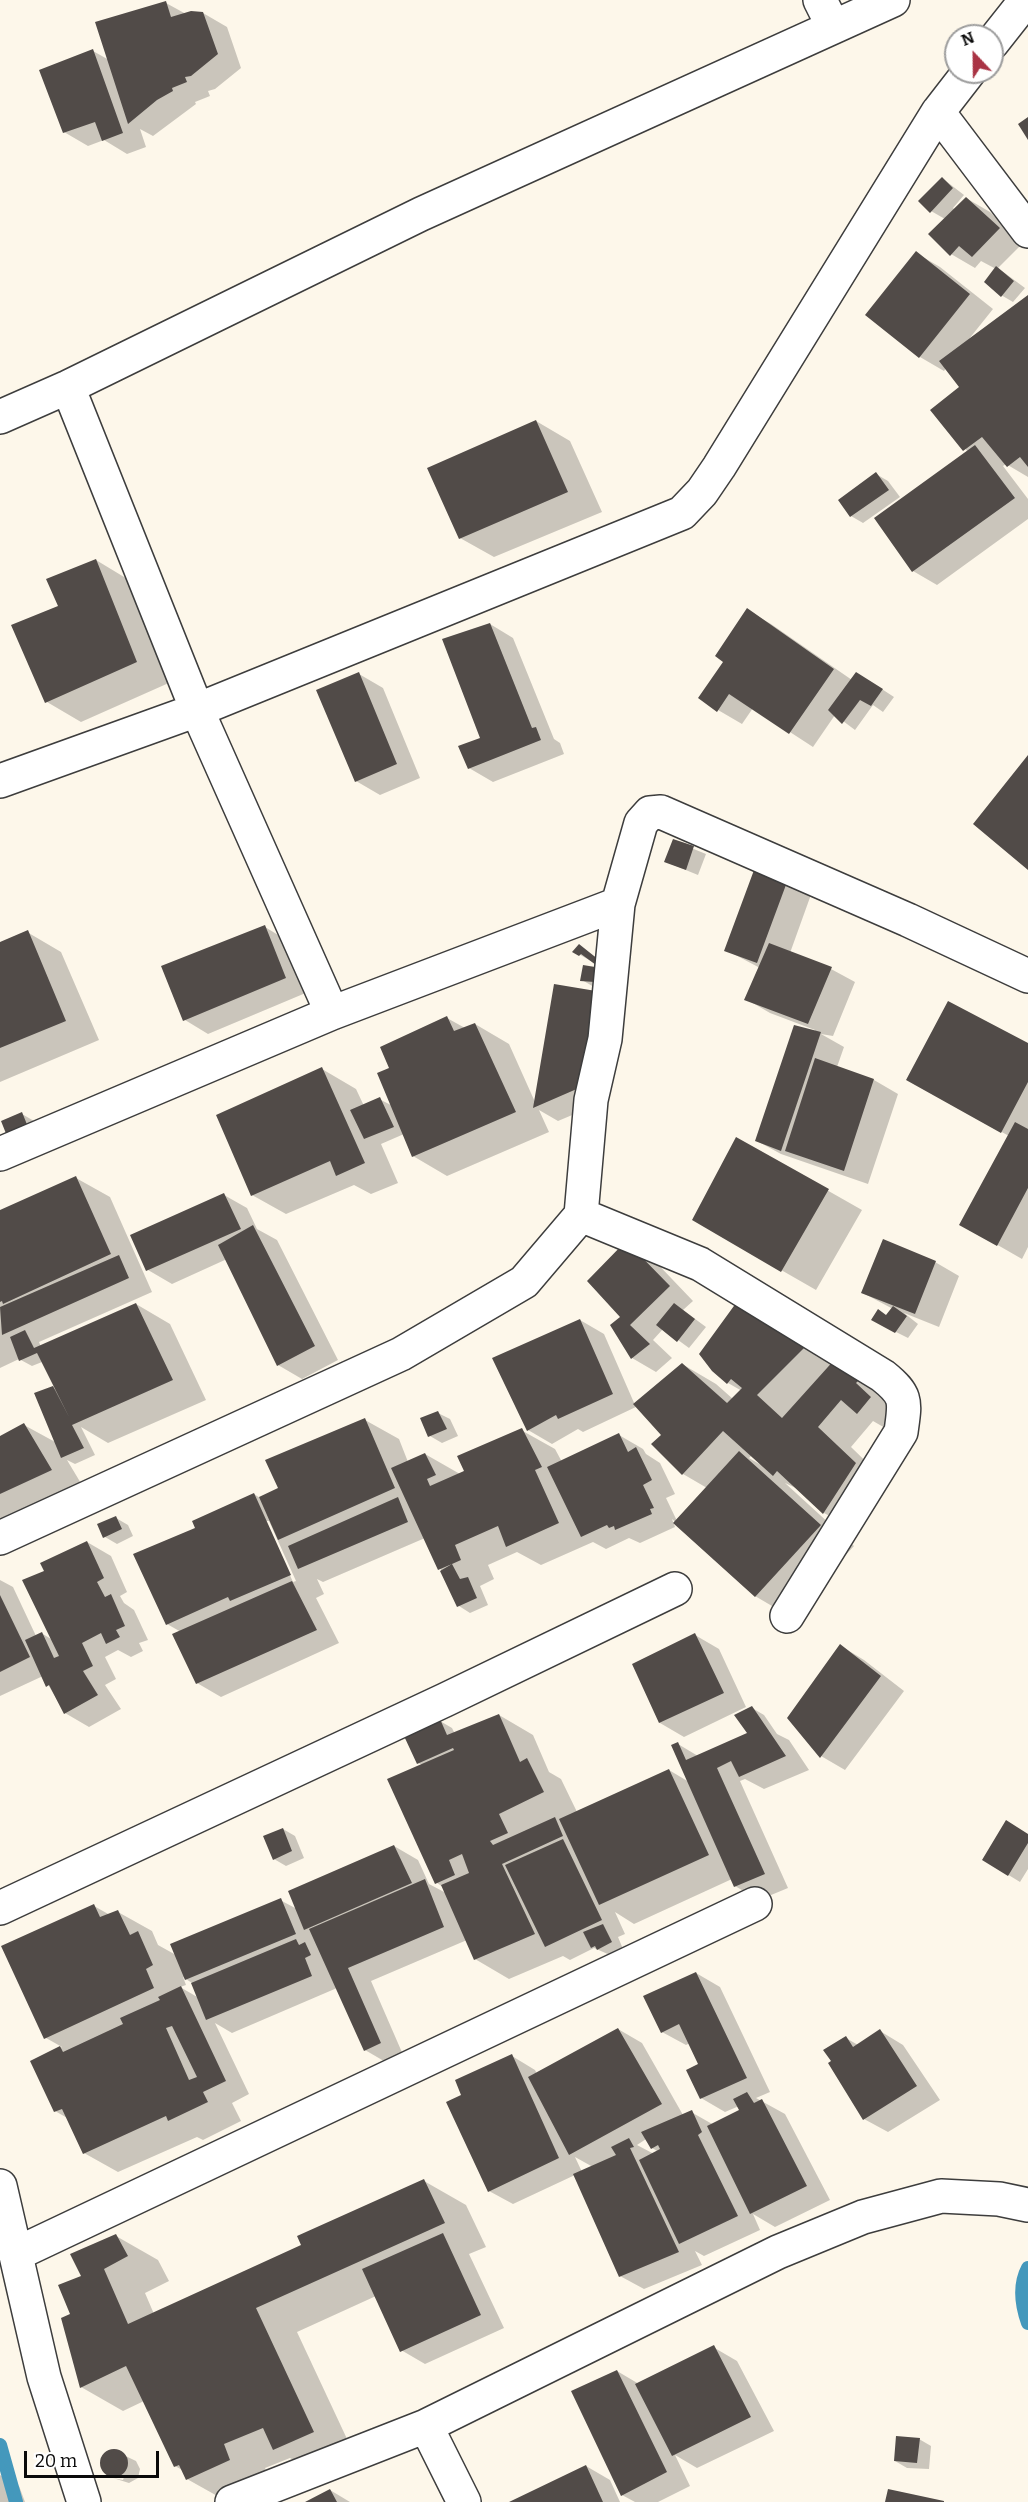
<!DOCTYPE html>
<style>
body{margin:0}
#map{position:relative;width:1028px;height:2502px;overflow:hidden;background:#fdf7ea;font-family:Bitter,serif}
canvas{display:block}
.north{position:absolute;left:944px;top:24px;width:60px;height:60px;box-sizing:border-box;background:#fff;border:2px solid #9d9d9d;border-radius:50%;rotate:338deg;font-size:16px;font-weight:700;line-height:24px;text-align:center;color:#0a0a0a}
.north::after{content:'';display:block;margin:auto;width:21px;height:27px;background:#a93344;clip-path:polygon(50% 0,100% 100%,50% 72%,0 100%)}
.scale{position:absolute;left:24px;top:2451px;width:135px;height:27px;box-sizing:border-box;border:3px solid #0a0a0a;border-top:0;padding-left:8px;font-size:18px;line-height:21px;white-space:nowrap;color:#0a0a0a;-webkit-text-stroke:4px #fff;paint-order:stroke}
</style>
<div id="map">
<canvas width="1028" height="2502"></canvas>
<div class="north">N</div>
<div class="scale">20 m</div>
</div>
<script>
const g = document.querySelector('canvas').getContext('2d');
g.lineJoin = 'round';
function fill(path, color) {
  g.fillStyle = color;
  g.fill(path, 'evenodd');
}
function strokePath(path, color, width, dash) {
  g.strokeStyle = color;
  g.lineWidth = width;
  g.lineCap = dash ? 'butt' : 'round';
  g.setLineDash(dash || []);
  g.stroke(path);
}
fill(new Path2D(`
 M166 3 186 14 203 13 227 27 241 68 215 89 208 91 210 96 195 102 196 104 153 136 140 129 146 147 127 154 104 140 88 146 64 132 93 51 109 60Z
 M942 178 964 195 953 208 955 210 966 198 990 212 1023 243 998 268 1025 288 1013 302 1001 295 996 269 981 261 975 268 951 254 945 219 931 211Z
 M916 253 940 267 993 309 969 339 1028 297V477L1006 464 1003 466 1028 499V519L937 585 913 571 876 519 968 452 932 410 961 387 946 368 944 371 920 357 867 315Z
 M536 421 570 441 602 512 494 557 460 538Z
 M876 474 888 481 900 497 863 523 851 516Z
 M96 560 129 580 171 682 81 722 47 702 13 626 60 606Z
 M747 610 771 624 852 680H868L894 697 883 712 873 705 855 730 835 715 813 747 753 708 742 724 718 710 725 661Z
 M490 624 513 638 554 739 560 743 564 754 493 782 469 768 482 739Z
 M359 674 383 688 420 778 380 795 356 781Z
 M674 841 706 854 698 875 666 862Z
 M758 864 813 889 790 953 831 969 855 982 833 1036 821 1034 844 1047 837 1067 874 1080 898 1094 868 1184 781 1154 757 1141 815 1030 770 1013 746 999 760 968 726 950Z
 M265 927 288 941 308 992 208 1034 185 1020Z
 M27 932 61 952 99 1040 0 1082V944Z
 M579 946 611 968 594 987 582 980 598 965 575 952Z
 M595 992 603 1102 558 1121 539 1110 549 1132 447 1176 413 1156 404 1134 381 1144 398 1183 371 1194 354 1185 286 1214 252 1195 322 1069 356 1089 364 1106 379 1099 393 1106 391 1069 447 1018 465 1028 475 1024 509 1044 535 1102Z
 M1028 1044V1247L1022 1259 961 1224 1009 1136 942 1099Z
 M22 1114 34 1121 39 1134 20 1142Z
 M737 1139 862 1210 816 1290 694 1220Z
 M76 1178 110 1197 152 1292 39 1342 41 1347 136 1304 170 1324 206 1400 108 1443 81 1427 95 1455 75 1464 67 1460 85 1490 0 1526V1437L24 1425 57 1443 53 1388 58 1391 42 1362 32 1366 19 1359 0 1368V1212Z
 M224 1195 247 1208 257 1229 277 1240 338 1360 302 1379 278 1365 227 1259 172 1284 148 1270Z
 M626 1242 650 1256 693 1301 683 1310 706 1327 689 1348 663 1329 653 1340 672 1358 656 1372 632 1358 622 1318Z
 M935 1262 959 1276 939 1327 904 1313 918 1324 908 1338 884 1326 887 1316 893 1309 863 1293Z
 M739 1301 893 1399 892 1432 873 1421 851 1447 889 1484 858 1532 824 1513 798 1489 785 1483 854 1546 789 1616 755 1596 672 1519 675 1527 640 1543 629 1538 606 1549 593 1542 541 1565 517 1552 488 1565 494 1579 480 1586 488 1605 470 1613 459 1606 425 1538 323 1582 317 1579 324 1594 316 1598 339 1643 221 1697 197 1683 181 1632 167 1624 197 1529 254 1494 260 1498 280 1489 365 1420 399 1439 408 1462 425 1454 460 1474 521 1430 555 1449 562 1462 619 1435 643 1449 646 1454 660 1463 675 1494 666 1498 677 1521 707 1488 683 1474 663 1435 638 1406 583 1432 578 1429 552 1444 528 1430 580 1320 604 1334 635 1405 682 1364 716 1384 733 1399 742 1391 728 1383ZM752 1455 761 1465 749 1458ZM265 1521H269L296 1581 293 1582Z
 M438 1413 450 1419 458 1436 442 1443 430 1436Z
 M116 1518 128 1525 133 1536 117 1544 105 1537Z
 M87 1542 111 1556 127 1592 120 1596 124 1603 134 1610 148 1640 139 1643 143 1651 131 1657 118 1650 105 1657 116 1679 105 1685 121 1709 89 1727 65 1713 43 1676 0 1696V1580L13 1587 36 1636 41 1633 53 1640 46 1572Z
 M695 1635 719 1649 746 1707 684 1737 660 1723 634 1665Z
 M841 1646 864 1660 904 1691 845 1770 821 1756Z
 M752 1708 764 1715 777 1734 789 1740 809 1770 764 1789 745 1779 740 1781 788 1888 759 1900 735 1886 732 1879 634 1924 615 1912 625 1934 618 1937 623 1949 610 1955 594 1948 570 1960 563 1956 509 1979 475 1959 467 1940 371 1981 404 2057 389 2064 365 2050 337 1988 232 2033 215 2023 249 2094 232 2103 241 2121 203 2140 197 2137 118 2172 84 2153 69 2119 55 2111 32 2061 62 2047 46 2038 94 1906 110 1915 118 1912 152 1931 158 1945 176 1955 280 1900 297 1909 394 1846 418 1860 429 1884 446 1893 443 1887 437 1883 423 1765 418 1763 440 1721 452 1728 455 1734 499 1715 533 1735 549 1772 561 1779 577 1812 669 1770 689 1782 678 1744 698 1756 749 1734ZM183 1977 192 1983 199 1998 180 1987 186 1985Z
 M283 1829 295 1836 304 1858 286 1866 274 1859Z
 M1028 1835V1869L1020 1882 984 1860Z
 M696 1973 720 1987 770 2092 756 2098 785 2114 830 2200 775 2227 753 2214 760 2230 704 2256 695 2251 702 2265 644 2289 620 2276 575 2175 513 2204 489 2191 463 2095 512 2056 535 2070 537 2074 618 2029 642 2043 683 2115 691 2112 714 2125 741 2111 739 2106 725 2112 701 2098 700 2064 690 2043 686 2045 662 2032ZM646 2139 652 2148 659 2152 654 2154 637 2145ZM575 2157 593 2167 582 2172Z
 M880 2031 903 2045 940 2100 888 2132 864 2119 846 2038 858 2045Z
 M424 2181 466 2205 486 2247 469 2254 504 2328 425 2364 401 2350 376 2296 297 2332 355 2456 315 2472 290 2458 265 2468 271 2484 228 2502 187 2479 184 2471 175 2466 144 2401 123 2411 81 2387 72 2315 83 2277 116 2236 158 2260 169 2281 145 2293 154 2314 303 2246Z
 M713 2347 737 2361 774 2431 697 2468 675 2455 690 2486 658 2502H635L622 2495 617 2371 639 2384Z
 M919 2439 931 2446 929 2469 907 2468 895 2461Z
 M115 2451 136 2461 140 2469 138 2478 129 2483 113 2478 123 2480 124 2477 113 2475V2478L107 2475 101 2466 103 2455Z
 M586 2466 610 2480 620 2502H512Z
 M0 2475 19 2486 25 2502H0Z
 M330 2490 350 2502H308Z`), '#0003');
strokePath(new Path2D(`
 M1028 2268C1019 2285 1022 2306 1028 2323
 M0 2445 16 2502`), '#4498bc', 14);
fill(new Path2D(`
 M166 1 171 17 191 11 203 12 218 54 191 76 185 77 187 82 172 88 173 91 157 100 128 124 95 22Z
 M93 49 123 133 102 141 95 122 63 133 39 70Z
 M1028 117V140L1018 124Z
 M942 177 953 188 930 213 918 201Z
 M966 197 1000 228 972 257 959 246 950 256 928 234Z
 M916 251 970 294 919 358 865 315Z
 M996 266 1014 281 1001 297 984 282Z
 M1028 295V467L1020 457 1007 467 982 437 963 451 930 410 959 387 939 361Z
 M536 420 568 492 459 539 427 468Z
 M975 445 1015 498 912 572 874 518Z
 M876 472 889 490 850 517 838 500Z
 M96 559 137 662 45 703 11 625 58 606 46 579Z
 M747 608 834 669 789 734 729 694 717 712 698 698 723 662 715 656Z
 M490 623 532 728 536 727 541 740 468 769 458 746 480 738 442 639Z
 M359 672 397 764 355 782 316 690Z
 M856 672 883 689 871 706 860 700 842 724 828 710Z
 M1028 755V870L973 824Z
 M673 839 694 846 686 870 664 862Z
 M757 862 790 874 757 963 724 951Z
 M265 925 286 978 183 1021 161 966Z
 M28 930 66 1021 0 1048V942Z
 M769 943 832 967 808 1024 744 1000Z
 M579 944 599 960 595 982 580 981 583 965 595 967 596 965 581 954 579 956 572 952Z
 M554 984 596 991 579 1088 533 1108Z
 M948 1001 1028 1043V1082L1001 1133 906 1080Z
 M447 1016 454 1031 475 1023 516 1112 412 1157 377 1073 389 1068 380 1047Z
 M794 1025 821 1032 781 1151 755 1141Z
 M815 1058 874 1079 844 1171 785 1151Z
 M322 1067 365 1163 336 1176 330 1161 251 1196 216 1115Z
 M380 1097 394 1127 364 1139 350 1110Z
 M22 1112 28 1127 7 1136 1 1121Z
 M1015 1122 1028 1129V1188L997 1246 959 1225Z
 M736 1137 829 1189 781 1272 692 1220Z
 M76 1176 111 1254 3 1304 2 1301 0 1302V1210Z
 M224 1193 241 1229 146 1271 130 1235Z
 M253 1225 315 1346 277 1366 218 1245Z
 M883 1239 936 1261 915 1314 861 1293Z
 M626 1241 670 1286 630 1325 650 1344 631 1359 610 1325 620 1317 587 1281Z
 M119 1255 129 1278 2 1335 0 1307Z
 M739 1299 812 1340 757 1395 782 1418 836 1358 860 1379 856 1383 871 1397 857 1414 841 1400 818 1427 856 1463 823 1514 777 1471 773 1476 723 1431 682 1475 651 1444 661 1435 633 1404 682 1363 727 1403 742 1388 731 1379 727 1384 712 1371 699 1354Z
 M136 1303 173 1380 72 1425 84 1448 61 1458 34 1393 53 1386 69 1417 37 1353 19 1361 10 1337 25 1330 34 1348Z
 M674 1303 695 1319 677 1342 656 1325Z
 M893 1306 907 1316 895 1333 871 1320 878 1309 886 1315Z
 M580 1319 613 1394 558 1419 556 1415 527 1431 492 1358Z
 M438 1411 447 1429 428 1437 420 1418Z
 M365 1418 395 1488 278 1540 259 1497 278 1488 265 1460Z
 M24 1423 52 1470 0 1494V1436Z
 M522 1428 542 1467 535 1470 559 1523 506 1547 498 1526 455 1545 461 1560 452 1564 460 1579 468 1577 477 1598 457 1607 440 1571 452 1564 438 1570 391 1468 425 1453 436 1475 427 1479 430 1486 464 1471 457 1456Z
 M619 1433 628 1452 636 1447 652 1480 643 1485 654 1508 650 1509 652 1514 615 1530 614 1526 609 1528 607 1525 581 1537 547 1467Z
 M739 1451 821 1525 755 1597 673 1523Z
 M254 1493 291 1575 230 1601 228 1597 166 1625 133 1554 195 1528 192 1521Z
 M398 1497 408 1522 298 1569 288 1546Z
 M116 1516 122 1529 103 1538 97 1524Z
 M87 1541 104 1578 97 1582 105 1597 111 1594 125 1626 116 1630 120 1637 106 1644 101 1633 82 1643 93 1666 83 1671 98 1695 64 1714 49 1685 46 1687 25 1640 42 1632 54 1658 59 1656 22 1580 44 1571 40 1563Z
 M292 1581 317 1630 196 1684 172 1634Z
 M0 1595 30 1657 0 1672Z
 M695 1633 724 1693 659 1723 632 1664Z
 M840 1644 881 1676 820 1758 787 1718Z
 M752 1706 786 1756 739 1777 731 1761 717 1768 765 1874 734 1887 671 1745 678 1742 686 1760 747 1733 734 1715Z
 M499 1714 520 1762 527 1758 544 1792 499 1814 508 1833 490 1841 493 1845 555 1817 563 1836 502 1864 535 1934 474 1960 441 1885 469 1873 462 1854 449 1860 455 1875 435 1884 387 1779 454 1750 453 1748 417 1764 404 1736 440 1719 447 1735Z
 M669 1769 709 1855 599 1905 559 1819Z
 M1006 1820 1028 1834V1843L1008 1876 982 1860Z
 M283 1828 292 1851 273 1860 263 1836Z
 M563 1839 602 1920 545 1947 505 1865Z
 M394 1845 412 1883 304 1930 288 1891Z
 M425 1879 444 1927 348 1968 381 2043 364 2051 309 1929Z
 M281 1898 296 1934 185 1980 170 1944Z
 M94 1904 100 1917 118 1910 130 1935 138 1931 153 1965 146 1969 154 1988 44 2039 1 1946Z
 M603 1924 612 1942 597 1950 595 1946 591 1948 583 1932Z
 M296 1939 299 1945 305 1942 311 1955 305 1958 312 1976 206 2020 191 1983Z
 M696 1972 747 2078 700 2099 686 2070 698 2064 679 2024 661 2033 643 1996Z
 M181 1986 226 2081 203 2092 208 2102 168 2121 166 2116 83 2154 62 2109 54 2112 30 2061 60 2046 63 2052 123 2024 120 2018 160 2000 158 1997ZM172 2026 197 2077 189 2080 166 2028Z
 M618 2028 662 2104 569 2155 528 2077Z
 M880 2029 917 2086 863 2120 828 2063 831 2061 823 2050 846 2036 853 2047Z
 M512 2054 559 2158 488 2192 446 2102 461 2095 455 2080Z
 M747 2092 754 2103 762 2099 807 2186 750 2214 707 2126 739 2110 733 2099Z
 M692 2110 702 2132 698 2135 738 2216 679 2244 639 2160 660 2149 658 2145 651 2149 641 2132Z
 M629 2138 634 2147 630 2148 679 2252 619 2277 573 2174 616 2155 611 2147Z
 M424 2179 445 2223 256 2308 314 2432 273 2450 263 2428 224 2444 230 2460 186 2480 179 2465 174 2467 126 2366 80 2388 61 2318 70 2314 58 2285 81 2276 70 2254 116 2234 128 2256 104 2269 128 2324 301 2245 297 2236Z
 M443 2233 481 2315 400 2352 362 2269Z
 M714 2345 751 2417 672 2456 635 2384Z
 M617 2370 667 2472 621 2496 571 2391Z
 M896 2436 920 2438 917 2463 894 2461Z
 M100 2463a14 14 0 1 1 28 0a14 14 0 1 1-28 0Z
 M586 2465 603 2502H509Z
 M330 2489 337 2502H305Z
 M888 2489 944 2501V2502H885Z`), '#514b48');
const minor = new Path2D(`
 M820 0 833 26
 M992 43 1026 0
 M969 72 938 112 1028 231
 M68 387 197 710 332 1013
 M0 417 68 387 421 214 893 0
 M0 781 197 710 682 513 702 492 719 467 938 112
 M0 1154 332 1013 618 904
 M581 1215 700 1264 883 1376C908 1396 905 1402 901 1432L787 1616
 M0 1538 401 1354 524 1282 581 1215 591 1100 605 1039 618 904 641 823 650 813 661 812 908 920 1028 976
 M0 1908 445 1700 675 1589
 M0 2186 44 2377 84 2502
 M16 2254 755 1904
 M426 2426 464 2502
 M232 2502 426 2426 778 2252 863 2217 941 2196 999 2199 1028 2205`);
strokePath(minor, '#3d3d3d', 36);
strokePath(minor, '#fff', 33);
</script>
